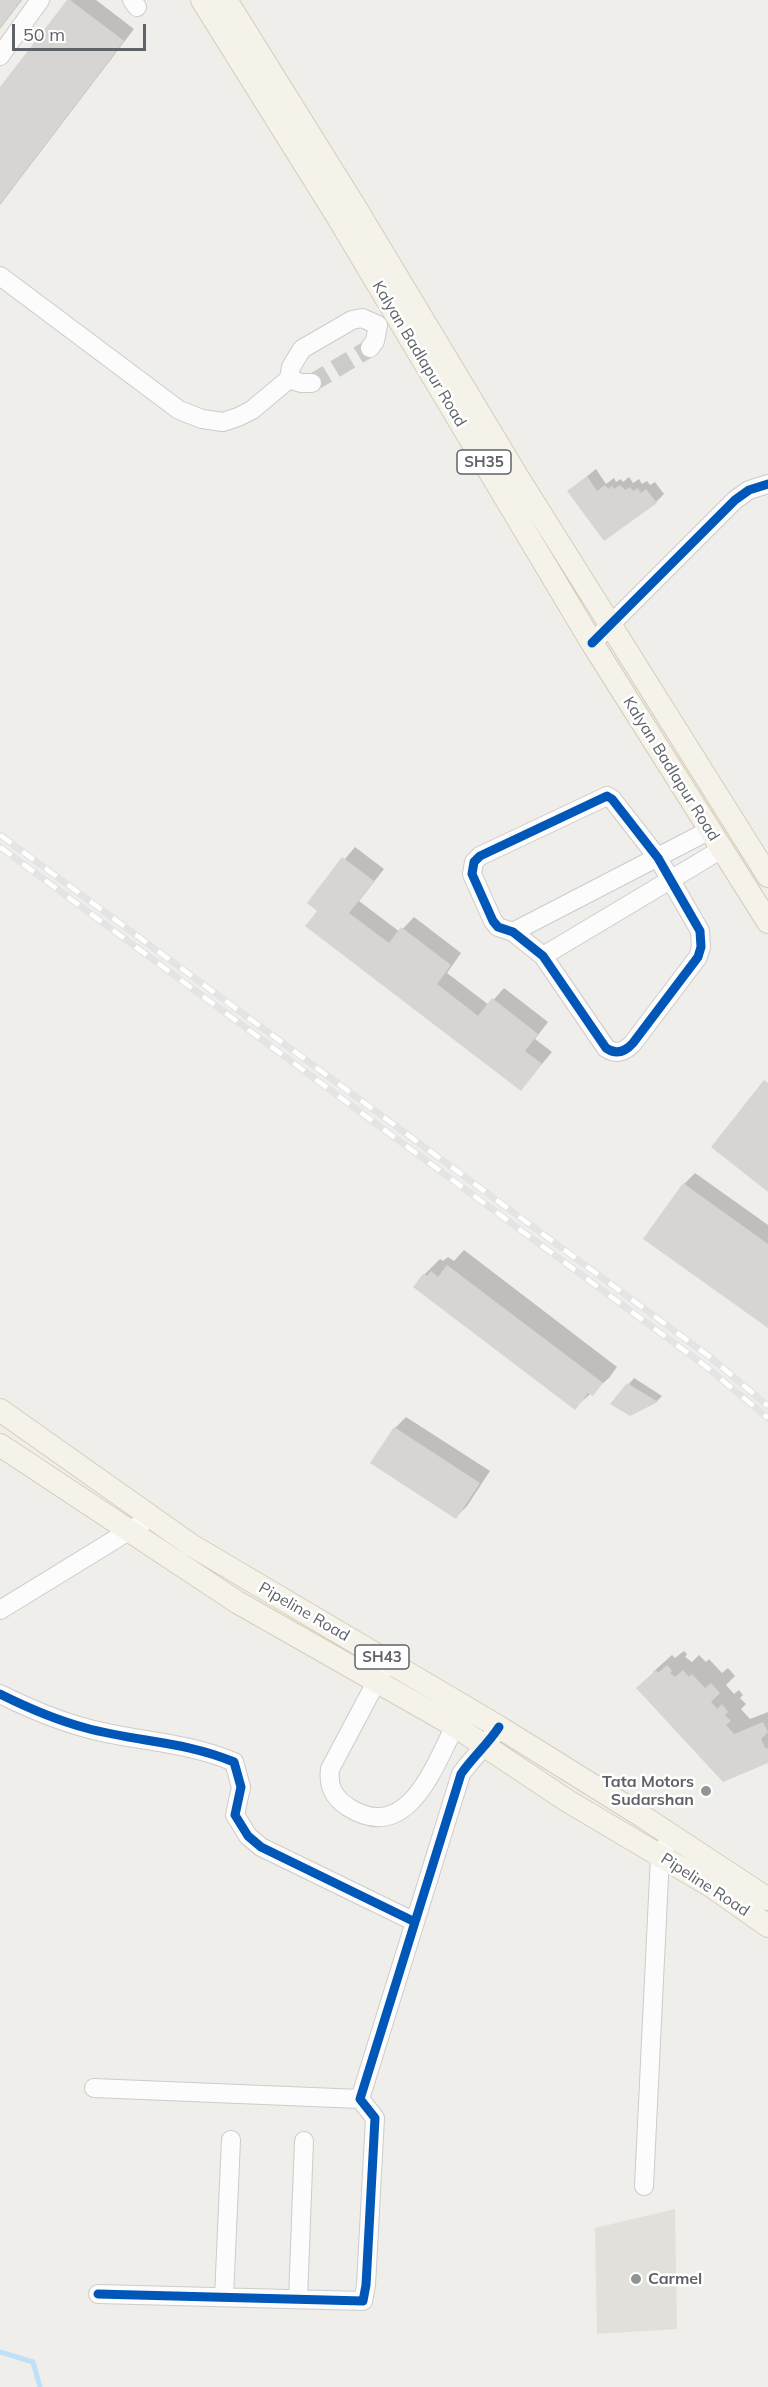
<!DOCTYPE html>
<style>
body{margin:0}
#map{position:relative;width:768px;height:2387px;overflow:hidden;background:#efeeea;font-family:Mulish,sans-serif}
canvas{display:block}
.scale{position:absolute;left:12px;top:24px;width:134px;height:27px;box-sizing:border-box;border:3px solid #5f6368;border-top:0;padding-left:8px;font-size:18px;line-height:21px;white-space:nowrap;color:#5f6368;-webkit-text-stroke:4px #fff;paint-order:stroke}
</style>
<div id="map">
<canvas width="768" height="2387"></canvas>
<div class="scale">50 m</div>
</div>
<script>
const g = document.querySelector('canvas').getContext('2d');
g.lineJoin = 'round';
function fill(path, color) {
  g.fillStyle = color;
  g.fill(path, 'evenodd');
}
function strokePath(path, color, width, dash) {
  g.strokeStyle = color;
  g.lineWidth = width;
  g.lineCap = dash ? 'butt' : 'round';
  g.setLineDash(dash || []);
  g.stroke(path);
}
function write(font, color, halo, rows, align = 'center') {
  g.font = font + ' Mulish,sans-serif';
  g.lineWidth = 5;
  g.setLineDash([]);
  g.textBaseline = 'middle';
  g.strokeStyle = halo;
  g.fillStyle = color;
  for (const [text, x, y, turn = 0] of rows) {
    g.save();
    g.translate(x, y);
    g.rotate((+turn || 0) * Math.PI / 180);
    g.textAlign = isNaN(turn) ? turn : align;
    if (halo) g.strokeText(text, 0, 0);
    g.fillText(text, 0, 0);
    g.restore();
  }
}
fill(new Path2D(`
 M675 2209 677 2329 597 2334 595 2228Z`), '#e2e0da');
fill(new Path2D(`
 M0 0H22L0 29Z
 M68 0H96L134 29 0 205V90Z
 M596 469 606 484 614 478 616 482 621 479 623 482 629 477 633 483 639 479 642 484 647 481 650 485 655 482 664 494 656 502 569 491Z
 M355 847 384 869 359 901 400 932 414 917 461 953 447 973 489 1005 504 988 548 1022 535 1039 552 1052 521 1089 309 902Z
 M695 1173 768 1225V1326L645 1238 684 1184Z
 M464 1250 617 1367 609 1378 574 1408 424 1275 440 1259 443 1261 448 1257 454 1261Z
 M634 1378 662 1396 657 1401 630 1414 612 1404Z
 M406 1417 490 1471 467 1506 456 1517 395 1428Z
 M684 1651 687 1654 685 1657 692 1662 699 1655 706 1662 709 1659 722 1673 728 1668 735 1676 726 1685 734 1694 739 1690 743 1695 740 1698 746 1704 741 1709 750 1719 768 1712V1762L653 1672 672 1655 675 1658Z`), '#0003');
strokePath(new Path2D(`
 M0 2352 33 2362 40 2387`), '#bfe0f9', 5);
fill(new Path2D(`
 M0 0H21L0 28Z
 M67 0H70L124 41 0 204V87Z
 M587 476 597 491 605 485 608 489 612 486 614 489 620 485 625 490 630 487 633 491 638 488 641 493 646 489 657 503 604 541 567 491Z
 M342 857 374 881 349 913 389 943 401 927 451 965 437 984 478 1016 492 998 538 1034 525 1051 542 1064 521 1091 305 926 317 911 307 903Z
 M764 1080 768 1083V1192L711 1147Z
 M683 1183 768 1244V1328L643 1239Z
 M447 1265 603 1383 593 1396 588 1393 575 1410 413 1287 423 1274 427 1276 431 1271 438 1277Z
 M627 1383 658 1402 630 1416 610 1404Z
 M394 1427 480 1483 456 1519 370 1463Z
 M667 1665 672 1671 670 1673 675 1677 683 1670 689 1677 692 1674 705 1688 711 1683 720 1693 711 1702 717 1709 722 1704 728 1712 725 1715 731 1721 726 1725 734 1734 763 1722 768 1732 761 1739 766 1749 768 1748V1763L723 1782 636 1688 656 1670 658 1673Z`), '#d6d5d3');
strokePath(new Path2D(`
 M312 383 370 348`), '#cbcbca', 18, [18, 9]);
const minor = new Path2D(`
 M132 0 137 7
 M0 56 40 0
 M0 276 179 410 202 419 223 422 238 417 252 410 289 379 291 367 302 349 352 320 362 318 378 325
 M370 348 375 341 378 325
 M289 379 301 383H312
 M592 643 735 500 749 490 768 484
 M607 796 612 799 658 858 700 931 701 947 698 957 633 1043C625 1052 616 1055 606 1048L543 956 513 932 498 927 493 921 472 874 474 862 480 856Z
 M513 932 710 830
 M543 956 722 849
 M0 1610 150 1518
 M382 1671 330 1769C328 1786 333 1797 348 1807 408 1845 434 1766 455 1726
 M0 1694C28 1708 56 1720 86 1728 137 1742 184 1741 234 1762L241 1787 235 1815 248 1836 261 1847 415 1922
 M94 2088 360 2099
 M644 2186 660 1856 672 1835
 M98 2294 363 2301 366 2285 375 2118 360 2099 461 1774C473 1757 488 1744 499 1727
 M224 2297 231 2140
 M298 2299 304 2141`);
const major = new Path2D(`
 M202 0 337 216 592 643 768 922
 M226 0 357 210 517 476 768 876
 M0 1410 191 1545 499 1727 642 1816 768 1899
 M0 1445 237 1602 455 1726 566 1800 711 1886 768 1926`);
strokePath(minor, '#cbcccc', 20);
strokePath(major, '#d7ceb8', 24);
strokePath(minor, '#fdfcfc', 18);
strokePath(major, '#f4f2e9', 22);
const rail = new Path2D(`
 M0 835 710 1357 768 1406
 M0 847 704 1365 768 1418`);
strokePath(rail, '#e4e4e4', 7);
strokePath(rail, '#fff', 4.5, [14]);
strokePath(new Path2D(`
 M592 643 735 500 749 490 768 484
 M607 796 612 799 658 858 700 931 701 947 698 957 633 1043C625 1052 616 1055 606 1048L543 956 513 932 498 927 493 921 472 874 474 862 480 856Z
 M0 1694C28 1708 56 1720 86 1728 137 1742 184 1741 234 1762L241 1787 235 1815 248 1836 261 1847 415 1922
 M98 2294 363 2301 366 2285 375 2118 360 2099 461 1774C473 1757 488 1744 499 1727`), '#0057b8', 9);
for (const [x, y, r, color] of [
 [706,1791,6,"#919496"],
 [636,2279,6,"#919496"]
]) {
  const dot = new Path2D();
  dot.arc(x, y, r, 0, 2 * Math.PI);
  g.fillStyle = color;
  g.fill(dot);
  strokePath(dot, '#fff', 2);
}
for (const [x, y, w] of [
 [484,462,54],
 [382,1657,54]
]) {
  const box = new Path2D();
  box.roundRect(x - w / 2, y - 12, w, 24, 4.5);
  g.fillStyle = '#fff';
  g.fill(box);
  strokePath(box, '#5f6368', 1.5);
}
write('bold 15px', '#5f6368', null, [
 ["SH35",484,462],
 ["SH43",382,1657]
]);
write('16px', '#5f6368', '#fff', [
 ["Kalyan Badlapur Road",419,354,59],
 ["Kalyan Badlapur Road",671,769,58],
 ["Pipeline Road",304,1612,30],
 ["Pipeline Road",705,1885,33]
]);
write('bold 16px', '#5f6368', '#fff', [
 ["Tata Motors",694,1782],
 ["Sudarshan",694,1800],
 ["Carmel",648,2279,"left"]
], 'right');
</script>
